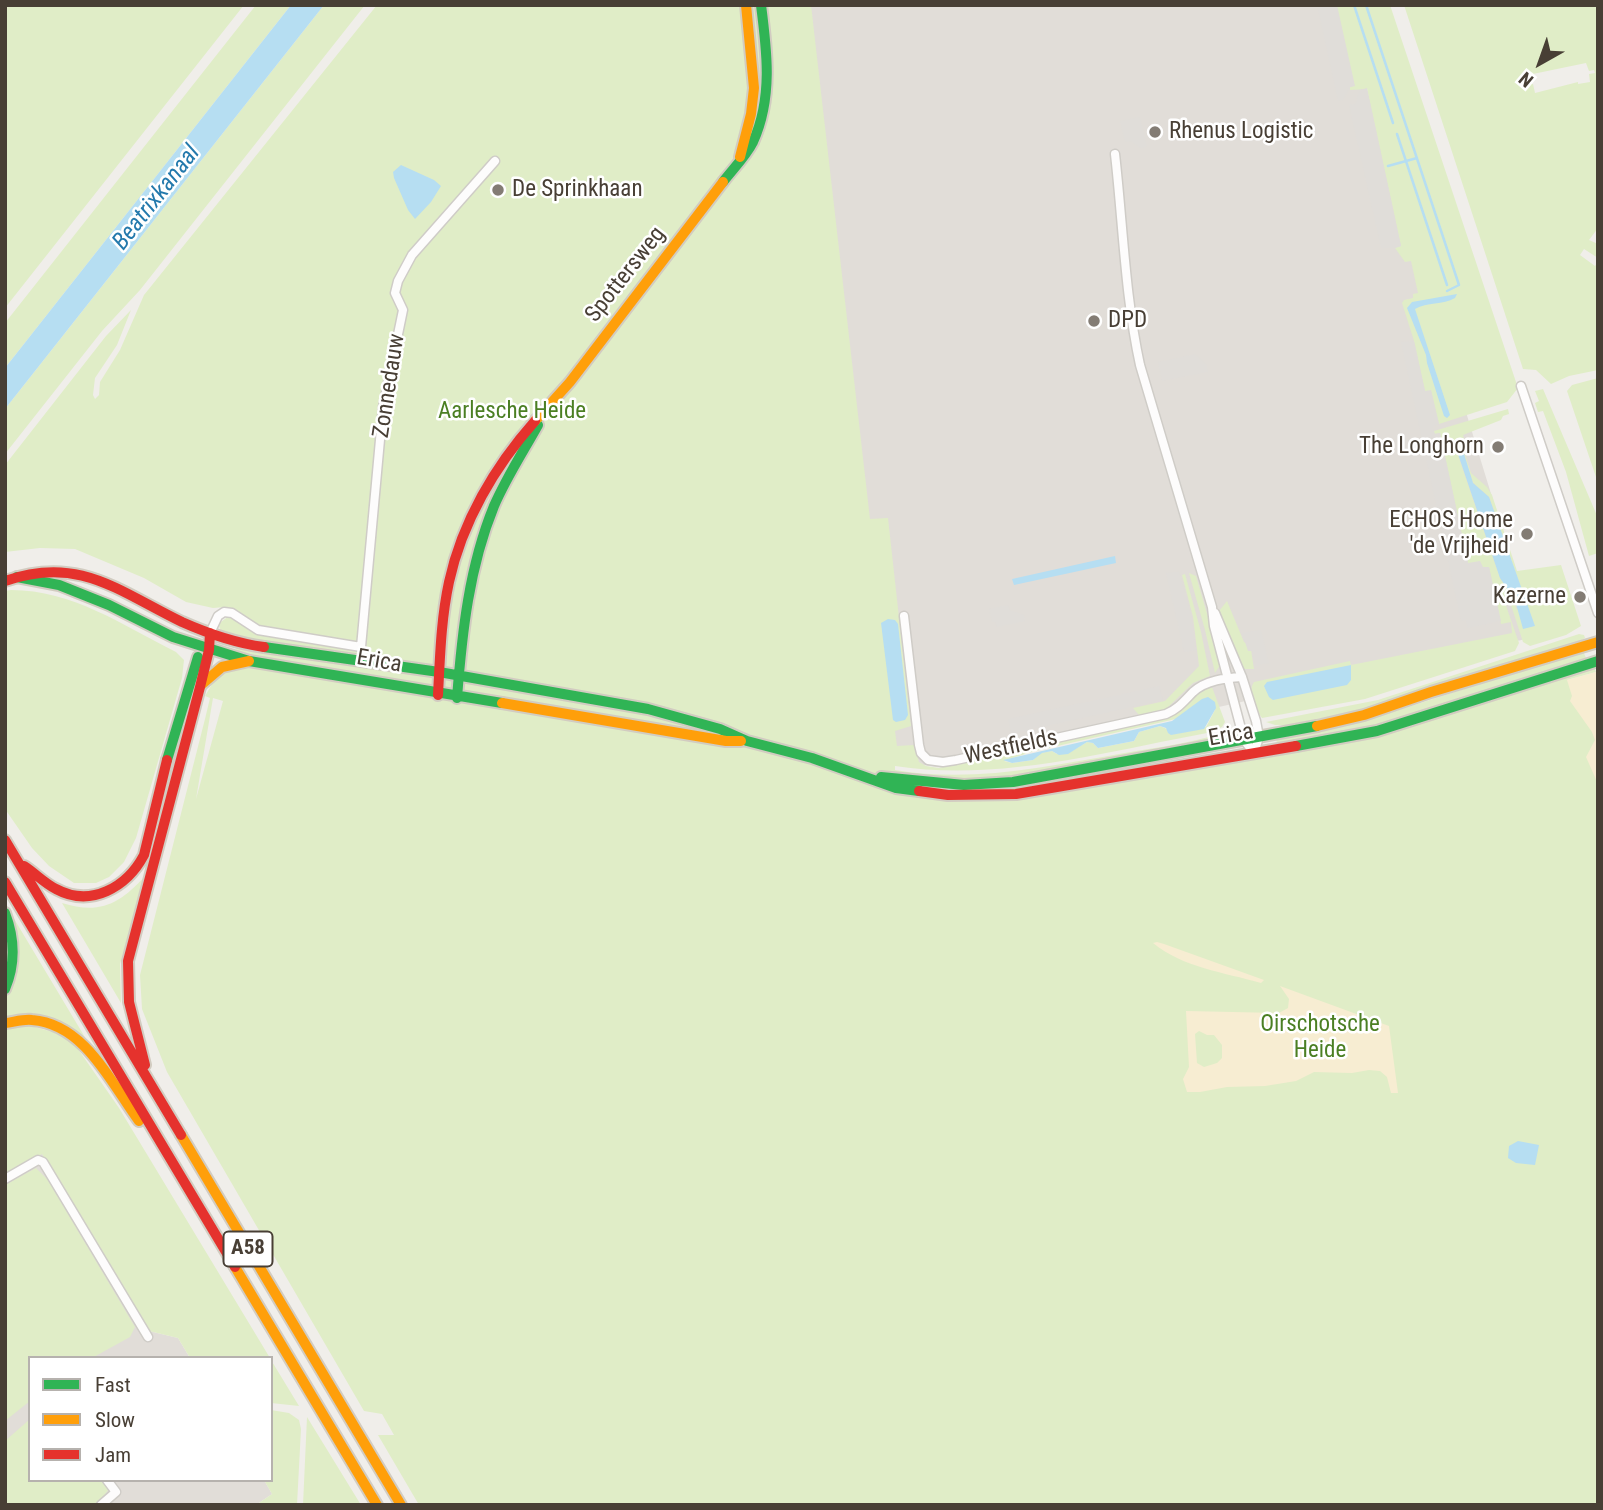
<!DOCTYPE html>
<style>
body{margin:0}
#map{position:relative;width:1603px;height:1510px;overflow:hidden;background:#f0eeea;font-family:"Roboto Condensed",sans-serif}
canvas{display:block}
.frame{position:absolute;inset:0;border:7px solid #483f35;pointer-events:none}
.legend{position:absolute;left:28px;top:1356px;width:245px;height:126px;box-sizing:border-box;background:#fff;border:2px solid #b6b2ae;margin:0;padding:9px 12px;list-style:none;font-size:21px;color:#483f35}
.legend li{display:flex;align-items:center;gap:14px;height:35px}
.legend b{width:35px;border:2px solid #b6b2ae}
.north{position:absolute;left:1505px;top:28px;width:70px;height:70px;-webkit-text-stroke:5px #fff;paint-order:stroke;rotate:220deg;font-size:19px;font-weight:700;line-height:28px;text-align:center;color:#483f35}
.north::after{content:'';display:block;margin:auto;width:24px;height:32px;background:#483f35;clip-path:polygon(50% 0,100% 100%,50% 72%,0 100%)}
</style>
<div id="map">
<canvas width="1603" height="1510"></canvas>
<div class="frame"></div>
<ul class="legend">
<li><b style="height:9px;background:#30b455"></b>Fast</li>
<li><b style="height:9px;background:#ff9f0a"></b>Slow</li>
<li><b style="height:9px;background:#e5322d"></b>Jam</li>
</ul>
<div class="north">N</div>
</div>
<script>
const g = document.querySelector('canvas').getContext('2d');
g.lineJoin = 'round';
function fill(path, color) {
  g.fillStyle = color;
  g.fill(path, 'evenodd');
}
function strokePath(path, color, width, dash) {
  g.strokeStyle = color;
  g.lineWidth = width;
  g.lineCap = dash ? 'butt' : 'round';
  g.setLineDash(dash || []);
  g.stroke(path);
}
function write(font, color, halo, rows, align = 'center') {
  g.font = font + ' "Roboto Condensed",sans-serif';
  g.lineWidth = 5;
  g.setLineDash([]);
  g.textBaseline = 'middle';
  g.strokeStyle = halo;
  g.fillStyle = color;
  for (const [text, x, y, turn = 0] of rows) {
    g.save();
    g.translate(x, y);
    g.rotate((+turn || 0) * Math.PI / 180);
    g.textAlign = isNaN(turn) ? turn : align;
    if (halo) g.strokeText(text, 0, 0);
    g.fillText(text, 0, 0);
    g.restore();
  }
}
fill(new Path2D(`
 M790 5H1341L1535 637 943 768 890 760Z
 M42 1153 149 1331 178 1338 190 1358H30V1480H264L272 1494 256 1505H5V1174Z`), '#e1ddd8');
fill(new Path2D(`
 M5 5H244L5 308Z
 M256 5H291L5 368V323Z
 M324 5H365L140 290 102 331 5 454V409Z
 M377 5H811L870 519 888 518 911 726 895 731 897 746 914 745 919 762 926 766 939 768 1168 718C1185 710 1193 690 1212 687L1225 722 1222 727 1207 733C1105 752 998 782 895 766V770C971 783 1044 767 1119 754 1158 747 1198 743 1235 728L1227 739 1001 780H922L897 790 960 799 1335 742 1594 667 1596 672 1567 680 1598 687V1505H419L378 1435H394L382 1414 364 1411 167 1072 142 1009 140 975 205 719 210 698 205 696 215 679 231 669 239 638 222 633 218 624 229 616 242 623 244 616 225 607 213 608 186 602 144 578 75 549 40 548 5 552V465L106 336 131 310 117 345 95 378 93 395 95 399 99 395 100 382 120 350 144 295ZM213 698 223 701 196 799ZM1215 710 1206 727 1167 729 1160 726 1139 732 1134 741 1098 748 1093 743 1087 742 1070 752 1057 754 1052 751 1040 753 1033 760 1012 763 1004 761 1031 752Z
 M1335 5H1390L1518 388 1507 402 1439 424 1431 391H1425L1414 341 1402 303 1404 300 1413 298V294L1418 293 1411 261 1405 262 1395 248 1401 246 1367 89 1350 90V87L1354 86Z
 M1404 5H1598V228L1589 240 1598 244V258L1584 249 1580 255 1595 266 1598 262V370L1569 376 1551 384 1536 370 1523 369ZM1586 63 1589 71 1594 70 1595 73 1589 74 1590 82 1578 84V82L1535 93 1533 84H1529L1528 75Z
 M1598 378V483L1567 391 1572 385Z
 M1543 389 1598 518V553L1589 556 1566 472 1543 411 1538 412 1535 403 1539 401 1535 391Z
 M1508 409 1509 414 1503 416 1501 420 1463 435 1468 452 1465 454 1471 473 1487 487 1492 495 1517 571 1561 565 1581 626 1566 635 1530 646 1523 642 1511 605 1514 604 1511 598 1504 600 1519 643 1515 651 1365 699 1262 718C1254 708 1247 692 1254 682L1350 661 1351 665 1512 633 1511 622 1501 624 1489 567 1483 568 1468 563 1440 433 1434 434V431ZM1457 452 1464 454 1473 483 1489 497 1534 626 1516 608 1515 600 1500 578Z
 M1189 573 1196 576 1220 658V665L1215 673 1205 630Z
 M1185 574 1201 632 1210 676 1193 683 1166 709 1139 715 1133 708 1165 701 1199 666 1193 617 1182 575Z
 M11 590C73 590 122 625 176 652L184 660 182 678 136 838 124 862 109 877 96 883H74L49 866 32 848 5 809V591Z
 M1227 601 1244 642 1246 643 1251 650 1254 669H1245L1238 662 1219 611Z
 M1579 634 1584 635 1585 638 1580 641 1364 710 1286 725H1275L1266 722 1378 700Z
 M1583 651 1586 658 1407 715 1372 729 1277 744 1276 737 1386 714Z
 M145 876 120 964 121 1003 62 903C99 915 120 904 145 876Z
 M10 912 89 1044 75 1033 5 1019V996L9 988Z
 M27 1025 53 1032 68 1040 78 1049 119 1108 270 1358H190L178 1338 149 1331 42 1154 5 1174V1029Z
 M36 1168 48 1180 135 1327 130 1337 92 1358H30V1401L5 1421V1185Z
 M271 1360 299 1406 271 1403Z
 M271 1410 289 1413 299 1420 301 1429 297 1505H256L272 1494 264 1480H271Z
 M307 1417 361 1505H303Z
 M30 1419V1480H117C108 1487 105 1499 94 1504 86 1508 20 1505 5 1505V1441Z`), '#e0edc7');
fill(new Path2D(`
 M1596 672 1598 676V784L1586 757 1595 740 1592 732 1570 701 1572 696 1567 680Z
 M1157 942 1164 944 1264 980 1261 983C1223 972 1184 968 1153 943Z
 M1280 986 1389 1026 1398 1093H1391L1387 1077 1380 1071 1369 1070 1352 1073 1314 1072 1296 1081 1265 1086 1227 1087 1200 1092H1187L1183 1079 1189 1067 1186 1011 1279 1013 1288 1008 1289 999ZM1199 1031 1207 1035H1214L1222 1045V1058L1217 1063 1204 1067 1197 1063 1195 1034Z`), '#f7edd2');
fill(new Path2D(`
 M1317 5H1337L1355 86 1350 87 1343 100 1338 101Z
 M1367 88 1401 246 1395 248H1381L1349 105 1355 104 1360 90Z
 M1140 117 1147 146 1141 148 1130 141 1125 142 1120 121Z
 M1414 341 1425 391 1431 390 1439 424 1433 426 1434 431 1435 434 1440 433 1468 563 1480 561 1483 567H1489L1501 621 1468 628 1466 620 1461 621 1401 342Z
 M1195 354 1207 365 1208 372 1162 381 1158 362Z
 M1179 571 1191 614 1196 650 1184 652 1166 573Z
 M1008 605 1010 610 1024 615 1025 621 997 627 995 622H992L989 609Z
 M1261 630 1269 663 1255 666 1252 651H1248L1242 633Z
 M1159 686 1163 700 1011 734 1008 719Z`), '#e0ddd9');
fill(new Path2D(`
 M291 5H324L5 409V368Z
 M401 165 434 180 441 186 431 202 415 219 408 210 394 178 393 172Z
 M1457 294 1455 298C1443 305 1427 302 1415 309L1450 415 1447 418 1444 416 1427 363 1426 355 1407 308 1412 302Z
 M1457 451 1464 454 1473 483 1489 497 1535 626 1523 629 1515 600 1500 578Z
 M1115 556 1116 563 1014 585 1012 579Z
 M888 619 895 620 898 624 908 715 905 720 896 722 893 720 881 623Z
 M1351 665V680L1347 685 1273 700 1269 697 1264 686 1267 682Z
 M1208 697 1215 702 1216 708 1204 729 1171 735 1168 733 1166 728 1160 726 1139 732 1134 741 1098 748 1093 743 1087 742 1068 754 1059 755 1052 751 1042 753 1033 760 1012 763 1003 760 1172 721 1202 699Z
 M1518 1141 1539 1145 1535 1165 1516 1163 1508 1158 1509 1146Z`), '#b6def2');
strokePath(new Path2D(`
 M1354 5 1393 123
 M1366 5 1459 285 1447 291
 M1397 134 1447 285
 M1388 166 1417 158`), '#b6def2', 2.5);
const street = new Path2D(`
 M1115 154C1123 224 1125 296 1140 365L1212 607 1214 626 1244 740 1254 753
 M1521 386 1598 613
 M1215 613 1242 677 1256 721 1259 737 1254 753
 M904 616 919 745 921 753 928 760 943 762 956 760 1166 714C1178 709 1184 701 1193 692 1206 680 1226 678 1242 677
 M210 633 218 616 224 612 232 613 258 630 361 647 383 407 403 310 395 293 398 281 412 255 495 161
 M5 1179 38 1160 43 1162 148 1337
 M101 1505 116 1492 107 1480`);
const fast = new Path2D(`
 M723 182C733 169 746 156 753 142 773 98 767 51 761 5
 M17 577 59 585 109 605 173 637 249 661 502 703
 M264 647 439 672 648 709 720 729 747 741 812 758 896 788 919 791
 M457 698C462 633 469 567 494 506 506 478 523 452 538 425
 M1296 746 1377 731 1598 661
 M167 760 198 657
 M881 777 964 785 1013 782 1317 726
 M5 913C15 939 16 963 5 989`);
const slow = new Path2D(`
 M740 157 751 114 754 88 746 5
 M535 421 570 382 723 182
 M201 685 222 667 249 661
 M502 703 726 741H741
 M1317 726 1364 715 1431 692 1598 642
 M5 1023C14 1022 23 1019 32 1020 85 1024 111 1083 139 1121
 M181 1135 401 1505
 M235 1267 377 1505`);
const jam = new Path2D(`
 M5 581C79 555 118 591 182 622 209 634 235 643 264 647
 M438 695C440 657 441 619 449 582 462 522 495 466 535 421
 M919 791 948 795 1016 794 1296 746
 M5 840 181 1135
 M24 866C35 873 44 883 56 889 91 908 127 887 144 855L167 760
 M5 882 235 1267
 M145 1065 129 1002 128 961 200 687 209 650 210 633`);
strokePath(street, '#cfccc7', 11);
strokePath(fast, '#d2ccc1', 14);
strokePath(slow, '#d2ccc1', 14);
strokePath(jam, '#d2ccc1', 14);
strokePath(street, '#fdfcfc', 8);
strokePath(fast, '#30b455', 10);
strokePath(slow, '#ff9f0a', 10);
strokePath(jam, '#e5322d', 10);
for (const [x, y, r, color] of [
 [1155,132,7,"#837c74"],
 [498,190,7,"#837c74"],
 [1094,321,7,"#837c74"],
 [1498,447,7,"#837c74"],
 [1527,534,7,"#837c74"],
 [1580,597,7,"#837c74"]
]) {
  const dot = new Path2D();
  dot.arc(x, y, r, 0, 2 * Math.PI);
  g.fillStyle = color;
  g.fill(dot);
  strokePath(dot, '#fff', 2.5);
}
for (const [x, y, w] of [
 [248,1249,49]
]) {
  const box = new Path2D();
  box.roundRect(x - w / 2, y - 17.5, w, 35, 5);
  g.fillStyle = '#fff';
  g.fill(box);
  strokePath(box, '#483f35', 2);
}
write('bold 21px', '#483f35', null, [
 ["A58",248,1249]
]);
write('23px', '#483f35', '#fff', [
 ["Rhenus Logistic",1169,132],
 ["De Sprinkhaan",512,190],
 ["DPD",1108,321],
 ["The Longhorn",1484,447,"right"],
 ["ECHOS Home",1513,521,"right"],
 ["'de Vrijheid'",1513,547,"right"],
 ["Kazerne",1566,597,"right"]
], 'left');
write('23px', '#483f35', '#fff', [
 ["Spottersweg",626,275,-52],
 ["Zonnedauw",390,386,-81],
 ["Erica",379,662,10],
 ["Erica",1231,736,-10],
 ["Westfields",1011,748,-12]
]);
write('23px', '#4b7f23', '#fff', [
 ["Aarlesche Heide",512,412],
 ["Oirschotsche",1320,1025],
 ["Heide",1320,1051]
]);
write('italic 24px', '#2379ac', '#fff', [
 ["Beatrixkanaal",157,198,-52]
]);
</script>
